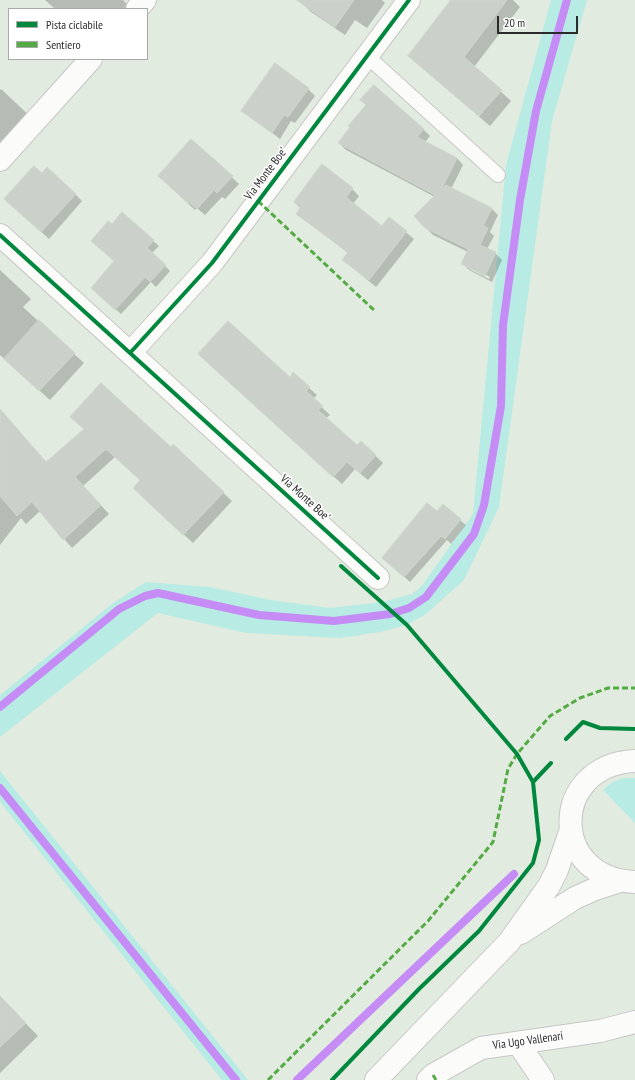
<!DOCTYPE html>
<style>
body{margin:0}
#map{position:relative;width:635px;height:1080px;overflow:hidden;background:#e2ebe0;font-family:"PT Sans Narrow",sans-serif}
canvas{display:block}
.legend{position:absolute;left:8px;top:8px;width:140px;height:52px;box-sizing:border-box;background:#fff;border:1px solid #aaa;margin:0;padding:5px 7px;list-style:none;font-size:12px;color:#2b2b2b}
.legend li{display:flex;align-items:center;gap:8px;height:20px}
.legend b{width:20px;border:1px solid #aaa}
.scale{position:absolute;left:497px;top:16px;width:81px;height:18px;box-sizing:border-box;border:2px solid #2b2b2b;border-top:0;padding-left:5px;font-size:12px;line-height:14px;white-space:nowrap;color:#2b2b2b;-webkit-text-stroke:3px #fff;paint-order:stroke}
</style>
<div id="map">
<canvas width="635" height="1080"></canvas>
<ul class="legend">
<li><b style="height:5px;background:#00873e"></b>Pista ciclabile</li>
<li><b style="height:5px;background:#54ab44"></b>Sentiero</li>
</ul>
<div class="scale">20 m</div>
</div>
<script>
const g = document.querySelector('canvas').getContext('2d');
g.lineJoin = 'round';
function fill(path, color) {
  g.fillStyle = color;
  g.fill(path, 'evenodd');
}
function strokePath(path, color, width, dash) {
  g.strokeStyle = color;
  g.lineWidth = width;
  g.lineCap = dash ? 'butt' : 'round';
  g.setLineDash(dash || []);
  g.stroke(path);
}
function write(font, color, halo, rows, align = 'center') {
  g.font = font + ' "PT Sans Narrow",sans-serif';
  g.lineWidth = 3;
  g.setLineDash([]);
  g.textBaseline = 'middle';
  g.strokeStyle = halo;
  g.fillStyle = color;
  for (const [text, x, y, turn = 0] of rows) {
    g.save();
    g.translate(x, y);
    g.rotate((+turn || 0) * Math.PI / 180);
    g.textAlign = isNaN(turn) ? turn : align;
    if (halo) g.strokeText(text, 0, 0);
    g.fillText(text, 0, 0);
    g.restore();
  }
}
fill(new Path2D(`
 M551 0H587L552 121 499 507 464 580 426 614 407 625 380 632 340 638 246 633 158 613 0 737V695L113 603 146 582 210 587 271 600 330 608 382 602 412 594 421 587 473 514 506 165Z
 M0 771 248 1080H222L0 802Z
 M623 778H635V823L603 790 611 783Z`), '#b7ebe3');
fill(new Path2D(`
 M45 0H123L132 9H55Z
 M304 0H382L385 3 367 28 355 20 345 35 311 12 302 3Z
 M452 0H513L520 7 474 67 511 101 490 126 420 66Z
 M1 89 33 119 0 147V90Z
 M308 89 315 96 295 123 291 121 280 139 242 110Z
 M423 129 430 136 425 142 457 158 463 165 451 189 491 208 498 215 490 232 494 236 487 249 495 253 502 260 492 282 469 270 462 263 468 252 433 235 415 216 435 197 346 150 339 143ZM469 266 490 277 489 279 469 269Z
 M192 140 239 184 225 199 222 197 205 215 197 208 195 210 166 183Z
 M42 175 75 194 82 201 49 239 13 206Z
 M352 189 359 196 353 204 382 227 389 218 414 239 376 287 343 260 348 253 297 214Z
 M112 225 153 241 159 246 152 253 170 271 156 287 151 282 121 314 97 293 115 261Z
 M0 270 31 299 23 307 84 363 50 400 0 355Z
 M207 362 309 388 317 395 313 399 330 415 326 418 357 447 361 442 383 463 368 480 355 469 342 484Z
 M0 410 47 463 85 430 72 417 171 449 173 446 232 501 193 543 143 497 141 481 115 457 83 486 109 514 72 548 40 511 26 524 21 518 0 545Z
 M443 506 466 525 451 544 447 540 410 582 389 563Z
 M0 997 38 1036 0 1073Z`), '#0003');
strokePath(new Path2D(`
 M0 707 119 609 145 596 158 593 259 615 334 621 390 614 409 608 426 597 474 534 484 505 501 406 503 325 520 200 536 111 567 0
 M0 788 236 1080
 M297 1080 514 874`), '#c48cf4', 8);
const building = new Path2D(`
 M297 0H354L335 27Z
 M451 0H507L464 57 502 90 479 116 408 56Z
 M275 63 309 88 288 117 284 115 272 133 241 111Z
 M374 85 424 129 417 137 457 158 441 190 446 185 492 208 483 226 488 228 480 245 496 252 485 276 461 264 468 249 425 228 414 216 435 195 338 143 350 127 348 126 366 105 360 100Z
 M191 139 233 176 217 193 214 190 197 209 189 202 188 203 158 176Z
 M322 164 353 188 346 197 382 226 389 217 407 231 369 280 342 260 348 252 296 214 300 208 294 202Z
 M34 166 42 173 47 167 76 194 41 232 4 199Z
 M122 212 154 240 147 248 166 265 150 282 145 277 115 310 91 288 114 261 91 241 108 221 112 224Z
 M39 320 75 353 39 391 4 359Z
 M228 321 290 377 293 372 310 387 306 391 323 406 318 410 357 445 361 441 376 455 360 473 347 462 333 477 198 354Z
 M101 383 171 447 173 444 224 492 183 535 133 488 140 480 106 449 75 477 101 505 63 540 32 502 17 516 0 496V409L46 462 84 429 70 417Z
 M427 503 437 511 443 504 461 519 445 539 441 536 404 577 382 558Z
 M0 996 26 1023 0 1047Z`);
fill(building, '#cbd1ca');
strokePath(building, '#ced6cc', 1);
const lane = new Path2D(`
 M367 56 498 175`);
const street = new Path2D(`
 M137 9 145 0
 M0 160 91 59
 M0 235 378 578
 M130 353 212 263 409 0
 M518 1043 543 1080
 M428 1080 433 1075 481 1048 600 1031 635 1022`);
const secondary = new Path2D(`
 M635 761C549 765 549 879 635 882
 M521 933 575 898 595 889 620 881
 M376 1080 509 942 549 886 557 870 571 829`);
strokePath(lane, '#c7c7c6', 16);
strokePath(street, '#c7c7c6', 24);
strokePath(secondary, '#c7c7c6', 24);
strokePath(lane, '#fbfcfa', 14);
strokePath(street, '#fbfcfa', 22);
strokePath(secondary, '#fbfcfa', 22);
strokePath(new Path2D(`
 M258 201 375 311
 M433 1075 436 1080
 M268 1080 428 921 493 842 508 769 517 754 550 716 580 698 608 688H635`), '#54ab44', 3, [6, 3]);
strokePath(new Path2D(`
 M0 235 378 578
 M130 353 212 263 409 0
 M341 566 407 625 517 754 533 782
 M566 739 583 722 600 728 635 729
 M332 1080 419 989 479 931 533 863 539 840 533 782 551 763`), '#00873e', 4);
write('12px', '#2b2b2b', '#fff', [
 ["Via Monte Boe'",266,174,-53],
 ["Via Monte Boe'",305,498,42],
 ["Via Ugo Vallenari",528,1041,-8]
]);
</script>
